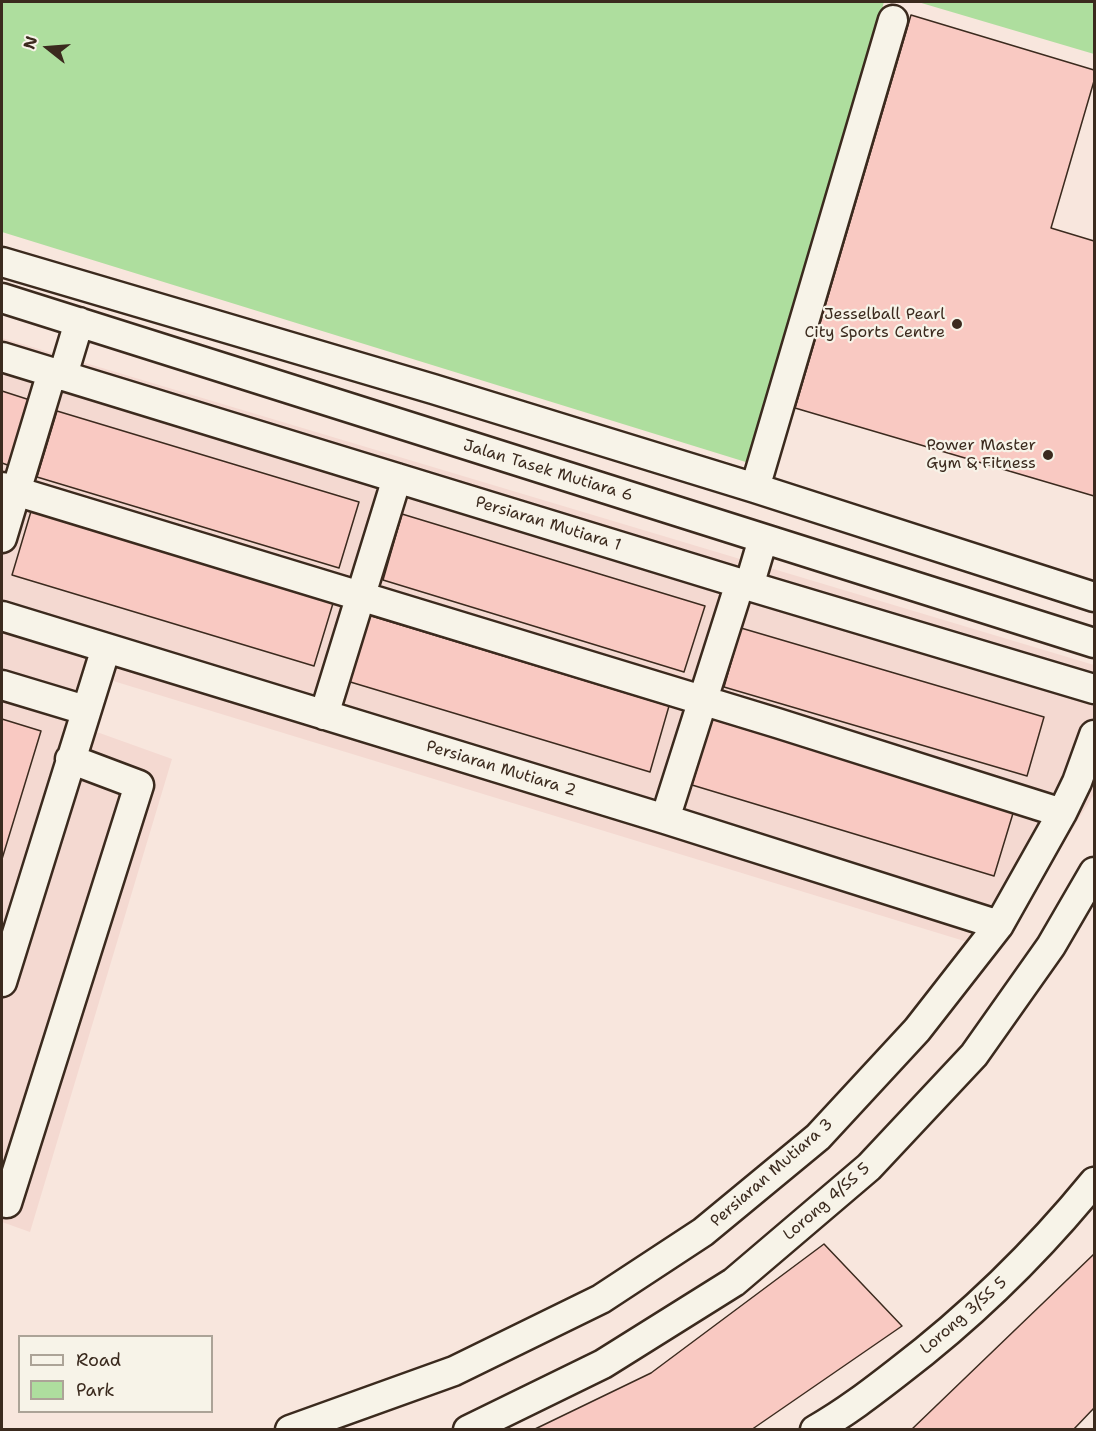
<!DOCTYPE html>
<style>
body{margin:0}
#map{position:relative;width:1096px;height:1431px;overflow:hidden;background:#f8e6dd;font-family:"Shantell Sans",sans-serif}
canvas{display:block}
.frame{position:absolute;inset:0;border:3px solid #3b2a1e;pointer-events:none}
.legend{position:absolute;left:18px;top:1335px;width:195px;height:78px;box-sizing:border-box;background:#f7f3e8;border:2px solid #aca397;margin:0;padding:8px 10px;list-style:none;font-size:18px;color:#3b2a1e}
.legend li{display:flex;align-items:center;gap:12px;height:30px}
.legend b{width:30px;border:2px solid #aca397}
.north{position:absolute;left:18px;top:18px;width:60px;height:60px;-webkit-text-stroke:4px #f7f3e8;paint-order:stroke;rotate:287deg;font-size:16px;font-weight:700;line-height:24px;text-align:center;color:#3b2a1e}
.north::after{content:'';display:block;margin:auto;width:21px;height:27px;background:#3b2a1e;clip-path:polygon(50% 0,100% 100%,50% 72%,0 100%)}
</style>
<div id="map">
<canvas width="1096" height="1431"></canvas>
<div class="frame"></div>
<ul class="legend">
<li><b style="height:8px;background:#f7f3e8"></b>Road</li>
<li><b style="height:16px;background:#aede9e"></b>Park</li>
</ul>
<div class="north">N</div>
</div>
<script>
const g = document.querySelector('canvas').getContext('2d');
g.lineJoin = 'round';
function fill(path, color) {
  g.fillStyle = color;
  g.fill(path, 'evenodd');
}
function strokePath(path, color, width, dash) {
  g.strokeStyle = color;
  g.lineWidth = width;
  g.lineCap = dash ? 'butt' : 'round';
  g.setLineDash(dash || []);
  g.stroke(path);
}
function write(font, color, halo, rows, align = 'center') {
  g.font = font + ' "Shantell Sans",sans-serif';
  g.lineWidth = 4.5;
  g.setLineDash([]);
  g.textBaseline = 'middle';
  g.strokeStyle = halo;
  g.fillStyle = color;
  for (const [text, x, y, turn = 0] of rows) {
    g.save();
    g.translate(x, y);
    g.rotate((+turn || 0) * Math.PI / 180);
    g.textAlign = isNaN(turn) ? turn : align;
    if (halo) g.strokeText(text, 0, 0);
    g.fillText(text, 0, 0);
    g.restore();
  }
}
fill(new Path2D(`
 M2 338 1094 665V794L997 951 110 680 94 731 172 759 30 1232 2 1222Z`), '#f4d9d1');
fill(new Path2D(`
 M2 2H884L749 463 2 232Z
 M918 2H1094V54Z`), '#aede9e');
const building = new Path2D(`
 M911 15 1094 70V81L1051 228 1094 241V496L795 408Z
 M2 391 33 401 13 467 2 463Z
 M57 411 359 502 339 568 37 477Z
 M32 508 334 600 314 666 12 575Z
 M402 514 705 606 684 672 383 580Z
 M368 615 669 706 650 772 347 681Z
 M741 628 1044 717 1027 776 724 687Z
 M2 719 41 731 2 859Z
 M712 719 1014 810 994 876 692 785Z
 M824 1244 902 1326 751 1430H533L651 1373Z
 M1094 1254V1408L1073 1430H911Z`);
fill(building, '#f9c9c2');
strokePath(building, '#3b2a1e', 1.5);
const minor = new Path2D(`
 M2 262 433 389 755 488 1094 597
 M2 298 1094 643
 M2 357 749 586 1094 689
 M63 375 79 322
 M2 487 777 723 1062 813
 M755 488 893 20
 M2 538 52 372
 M749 586 763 539
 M2 616 665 819 999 925
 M2 685 85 710
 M324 715 397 478
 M665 819 740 583
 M2 982 106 648
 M2 1202 7 1203 139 785 70 759
 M290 1430 454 1371 601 1299 703 1232 818 1137 917 1030 999 925 1062 813 1077 782 1094 735
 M468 1430 603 1364 734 1282 869 1167 974 1055 1051 946 1094 872
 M815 1430C845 1413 871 1393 898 1372 970 1317 1036 1253 1094 1182`);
strokePath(minor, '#3b2a1e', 33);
strokePath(minor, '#f7f3e8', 28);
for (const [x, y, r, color] of [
 [957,324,6,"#3b2a1e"],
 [1048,455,6,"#3b2a1e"]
]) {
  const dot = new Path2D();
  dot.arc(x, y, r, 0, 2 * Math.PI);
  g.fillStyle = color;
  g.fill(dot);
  strokePath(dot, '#f7f3e8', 2);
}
write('16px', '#3b2a1e', '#f7f3e8', [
 ["Jesselball Pearl",945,315],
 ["City Sports Centre",945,333],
 ["Power Master",1036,446],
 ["Gym & Fitness",1036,464]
], 'right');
write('16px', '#3b2a1e', '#f7f3e8', [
 ["Jalan Tasek Mutiara 6",548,471,17],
 ["Persiaran Mutiara 1",548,524,17],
 ["Persiaran Mutiara 2",501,769,17],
 ["Persiaran Mutiara 3",772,1173,-41],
 ["Lorong 4/SS 5",827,1202,-41],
 ["Lorong 3/SS 5",964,1316,-41]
]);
</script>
